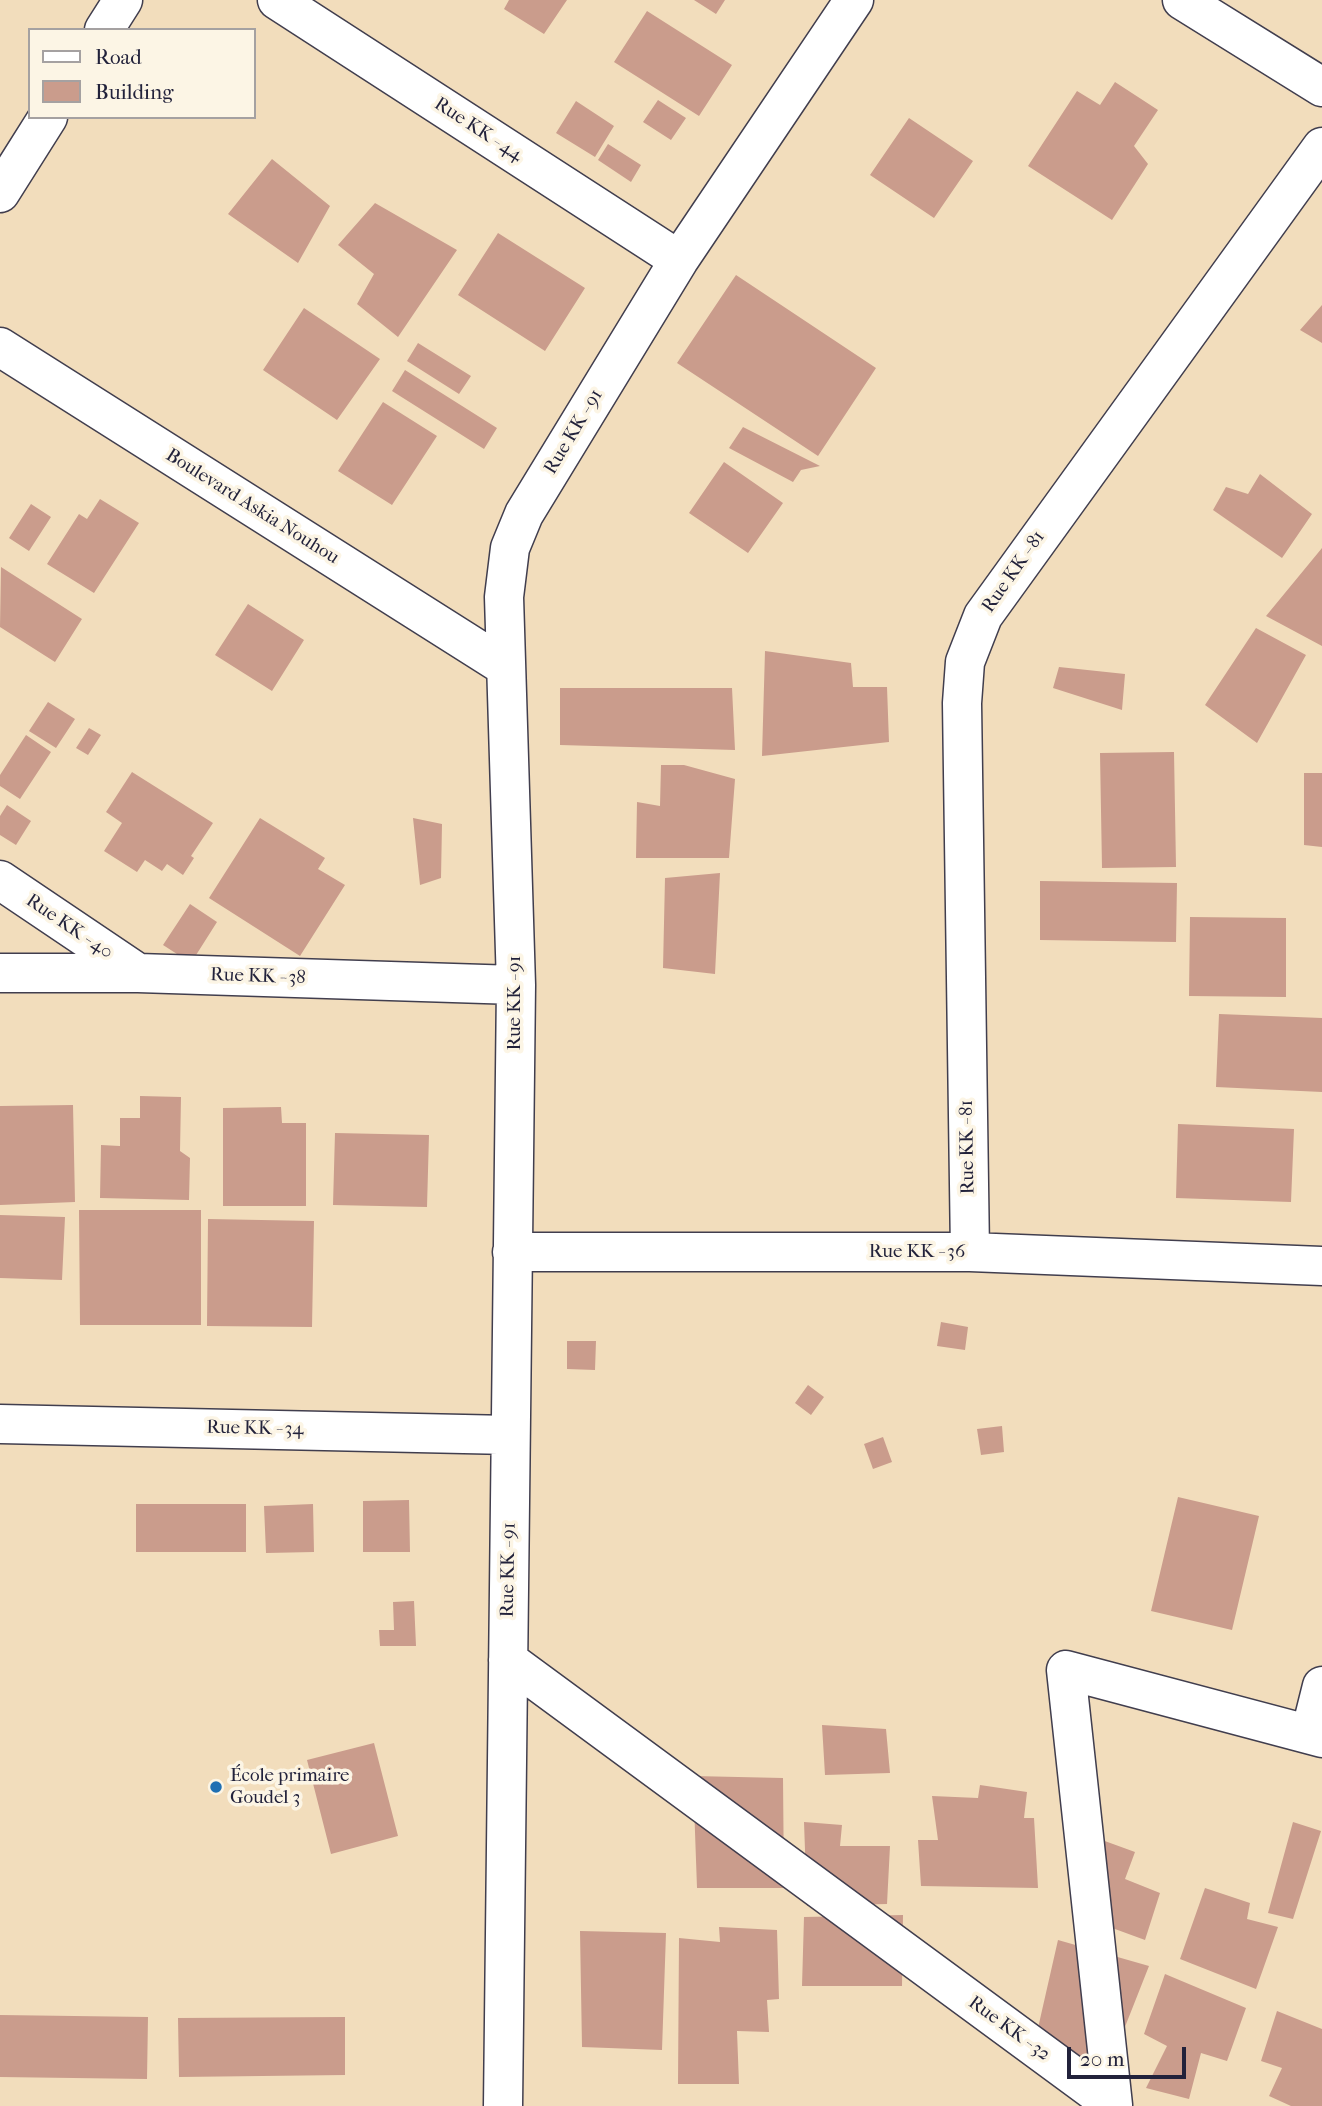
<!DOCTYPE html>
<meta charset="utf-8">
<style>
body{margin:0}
#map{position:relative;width:1322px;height:2106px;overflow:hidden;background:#f2ddbc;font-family:"IM FELL French Canon",serif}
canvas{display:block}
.legend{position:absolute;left:28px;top:28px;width:228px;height:91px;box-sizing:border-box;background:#fcf5e5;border:2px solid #a5a1a1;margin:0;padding:9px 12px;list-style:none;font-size:21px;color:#22223b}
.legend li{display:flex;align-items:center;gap:14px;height:35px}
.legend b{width:35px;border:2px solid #a5a1a1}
.scale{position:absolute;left:1067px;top:2047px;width:119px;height:32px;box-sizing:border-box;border:4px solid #22223b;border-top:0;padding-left:9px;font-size:21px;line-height:24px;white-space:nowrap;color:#22223b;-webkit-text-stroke:5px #fcf5e5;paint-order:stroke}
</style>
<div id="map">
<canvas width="1322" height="2106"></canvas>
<ul class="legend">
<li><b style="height:9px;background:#fff"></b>Road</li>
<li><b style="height:19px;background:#ca9c8c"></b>Building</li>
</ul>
<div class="scale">20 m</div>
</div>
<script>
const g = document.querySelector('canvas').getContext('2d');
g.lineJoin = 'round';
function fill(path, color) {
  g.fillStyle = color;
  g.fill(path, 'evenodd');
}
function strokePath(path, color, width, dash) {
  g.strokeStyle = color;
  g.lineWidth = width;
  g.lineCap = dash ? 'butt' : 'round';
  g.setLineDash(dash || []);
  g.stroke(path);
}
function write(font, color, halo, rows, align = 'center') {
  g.font = font + ' "IM FELL French Canon",serif';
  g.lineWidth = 7;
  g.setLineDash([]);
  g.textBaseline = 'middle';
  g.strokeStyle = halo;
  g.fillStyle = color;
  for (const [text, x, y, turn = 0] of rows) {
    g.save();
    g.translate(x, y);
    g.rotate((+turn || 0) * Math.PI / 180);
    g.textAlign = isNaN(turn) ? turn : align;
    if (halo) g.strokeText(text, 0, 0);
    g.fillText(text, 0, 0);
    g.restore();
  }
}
fill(new Path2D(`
 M509 0H567L544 34 504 9Z
 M694 0H725L716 14Z
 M647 11 732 65 699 116 614 62Z
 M1115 82 1158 110 1134 146 1148 164 1112 220 1028 166 1077 91 1100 105Z
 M658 100 686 118 671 140 643 122Z
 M576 101 614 126 595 157 556 133Z
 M909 118 973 161 934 218 870 175Z
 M608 144 641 165 631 182 598 160Z
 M272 159 330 206 298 263 228 214Z
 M375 203 457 250 398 337 357 304 374 274 338 245Z
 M498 233 585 288 545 351 458 295Z
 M736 275 876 368 818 456 677 363Z
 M1322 305V343L1300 330Z
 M304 308 380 359 337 420 263 370Z
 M418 343 471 376 459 394 407 361Z
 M405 370 497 428 484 449 392 391Z
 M383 402 437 436 392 505 338 471Z
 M743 427 820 466 801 470 793 482 729 448Z
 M724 462 783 503 748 553 689 513Z
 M1260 474 1312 514 1282 558 1213 510 1226 487 1248 494Z
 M100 499 139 523 94 593 47 564 79 514 87 519Z
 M31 504 51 517 29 551 9 538Z
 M1322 548V646L1266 616Z
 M1 567 82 619 55 662 0 627Z
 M248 604 304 640 272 691 215 655Z
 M1256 628 1306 655 1257 743 1205 705Z
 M765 651 851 663 853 687H887L889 742 762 756Z
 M1059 667 1125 674 1122 710 1053 688Z
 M560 688H732L735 750 560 745Z
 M48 702 75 719 56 748 29 731Z
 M89 728 101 735 88 755 76 748Z
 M26 735 51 752 20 799 0 786V775Z
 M1174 752 1176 867 1102 868 1100 753Z
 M661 765H684L735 779 729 858H636L637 802 660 806Z
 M132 772 213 823 191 856 194 858 183 875 167 864 162 871 145 860 137 872 104 851 122 823 106 812Z
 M1304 773H1322V847L1304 845Z
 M7 805 31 821 16 845 0 835V816Z
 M260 818 325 858 318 869 345 885 300 956 209 898Z
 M413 818 442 824 441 878 420 885Z
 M720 873 715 974 663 968 665 878Z
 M1040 881 1177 883 1176 942 1040 940Z
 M190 904 217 922 191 963 163 945Z
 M1190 917 1286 918V997L1189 996Z
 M1219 1014 1322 1018V1092L1216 1087Z
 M140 1096 181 1097 180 1151 190 1158 189 1200 100 1198 101 1145 120 1146V1118H140Z
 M73 1105 75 1202 0 1205V1106Z
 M281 1107 282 1123H306V1206H223V1108Z
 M1178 1124 1294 1129 1291 1202 1176 1198Z
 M335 1133 429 1135 427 1207 333 1205Z
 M79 1210H201V1325H80Z
 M0 1215 65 1217 62 1280 0 1278Z
 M208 1219 314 1221 312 1327 207 1326Z
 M941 1322 968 1327 965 1350 937 1346Z
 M567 1341H596L595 1370 567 1369Z
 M808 1385 824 1397 811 1415 795 1403Z
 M1002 1426 1004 1452 981 1455 977 1429Z
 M883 1437 892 1462 873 1469 864 1444Z
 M1178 1497 1259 1516 1232 1630 1151 1611Z
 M409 1500 410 1552H363V1501Z
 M136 1504H246V1552H136Z
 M313 1504 314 1552 266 1553 264 1506Z
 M414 1601 416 1646H380L379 1630H394L393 1602Z
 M822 1725 886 1729 890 1773 825 1775Z
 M374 1743 398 1836 331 1854 307 1760Z
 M693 1776 783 1778 784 1888H697Z
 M980 1785 1027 1792 1024 1818H1034L1038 1888 921 1886 918 1840H938L932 1796 978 1798Z
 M804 1822 842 1825 840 1846H890L887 1904 807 1906Z
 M1293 1822 1321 1831 1293 1919 1268 1913Z
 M1102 1840 1135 1852 1125 1879 1160 1893 1145 1940 1074 1914Z
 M1205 1888 1250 1903 1247 1919 1278 1927 1256 1989 1180 1959Z
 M903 1915 902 1986H802L804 1917Z
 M719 1927 777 1930 779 1999 767 2000 769 2032 737 2031 739 2084H678L679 1938 720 1942Z
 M580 1931 666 1933 662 2050 582 2047Z
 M1058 1940 1149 1966 1104 2080 1033 2050Z
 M1165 1974 1246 2008 1227 2061 1201 2053 1189 2099 1146 2088 1167 2046 1144 2034Z
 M1277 2011 1322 2029V2106H1291L1269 2096 1282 2068 1261 2061Z
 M0 2015 148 2017 147 2079 0 2077Z
 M345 2017V2075L179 2077 178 2018Z`), '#ca9c8c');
const street = new Path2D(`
 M277 0 679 260
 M104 30 123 0
 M0 193 48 117
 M0 347 504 666
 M0 880 138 973
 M0 973H138L516 985
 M512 1252H970L1322 1266
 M970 1252 962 703 965 662 983 616 1322 147
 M0 1424 510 1435
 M508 1660 1113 2105 1066 1670 1322 1738
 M1310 1734 1322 1686
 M503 2106 516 985 504 597 510 548 524 514 679 260 854 0`);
const secondary = new Path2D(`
 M1182 0 1322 87`);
strokePath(street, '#413e4e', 41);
strokePath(secondary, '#413e4e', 41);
strokePath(street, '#fff', 38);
strokePath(secondary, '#fff', 38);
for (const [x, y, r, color] of [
 [216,1787,7,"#1f6fb2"]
]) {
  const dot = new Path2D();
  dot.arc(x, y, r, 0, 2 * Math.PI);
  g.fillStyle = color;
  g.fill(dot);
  strokePath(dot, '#fcf5e5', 2.5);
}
write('19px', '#22223b', '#fcf5e5', [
 ["Rue KK - 44",478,130,33],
 ["Rue KK - 91",574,432,-59],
 ["Boulevard Askia Nouhou",252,507,32],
 ["Rue KK - 81",1014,572,-55],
 ["Rue KK - 40",69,927,34],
 ["Rue KK - 38",258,977,2],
 ["Rue KK - 91",515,1003,-90],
 ["Rue KK - 81",968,1147,-91],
 ["Rue KK - 36",917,1252],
 ["Rue KK - 34",255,1429,1],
 ["Rue KK - 91",509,1570,-89],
 ["Rue KK - 32",1009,2029,36]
]);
write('19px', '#22223b', '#fcf5e5', [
 ["École primaire",230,1776],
 ["Goudel 3",230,1798]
], 'left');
</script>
